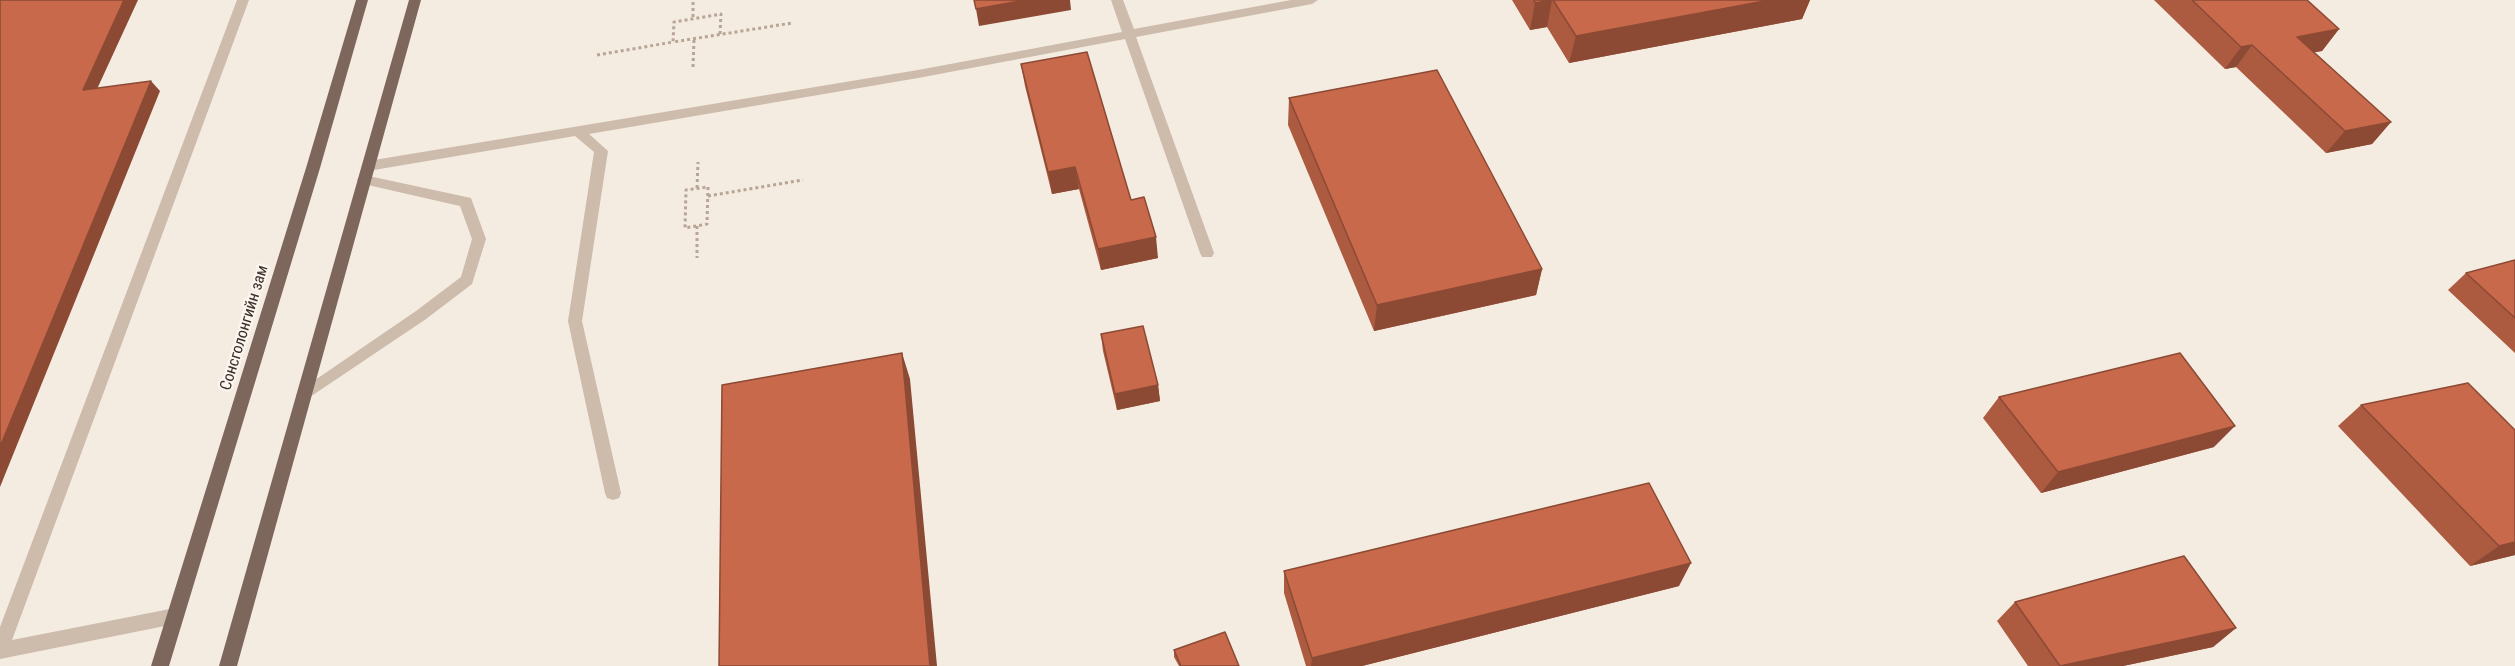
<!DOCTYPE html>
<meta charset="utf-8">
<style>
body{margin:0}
canvas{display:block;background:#f4ebe1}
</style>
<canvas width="2515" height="666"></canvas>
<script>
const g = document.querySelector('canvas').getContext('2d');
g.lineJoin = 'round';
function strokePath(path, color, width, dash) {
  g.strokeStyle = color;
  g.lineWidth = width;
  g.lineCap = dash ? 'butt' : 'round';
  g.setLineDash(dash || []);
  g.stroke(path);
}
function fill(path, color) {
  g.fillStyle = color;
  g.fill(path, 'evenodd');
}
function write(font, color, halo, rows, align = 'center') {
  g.font = font + ' "Roboto Condensed",sans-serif';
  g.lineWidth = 5;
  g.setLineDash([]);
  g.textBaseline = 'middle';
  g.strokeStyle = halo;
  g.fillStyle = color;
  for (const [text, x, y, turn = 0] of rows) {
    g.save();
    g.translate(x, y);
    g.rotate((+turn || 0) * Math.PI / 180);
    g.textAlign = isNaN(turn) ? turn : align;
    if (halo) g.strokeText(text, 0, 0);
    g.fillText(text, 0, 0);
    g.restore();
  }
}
strokePath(new Path2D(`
 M693 2V19
 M720 34 721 14 674 22 673 42 792 23
 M597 55 673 42
 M693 67 694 39
 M708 187 707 224 685 228 686 190Z
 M697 188 698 162
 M708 196 803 180
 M697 226V258`), '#b9a596', 3, [3, 3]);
fill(new Path2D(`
 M237 0H249L12 640 175 608 181 610 184 616 181 622 175 624 0 659V627Z
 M1111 0H1123L1134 29 1291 0H1318L1312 4 1136 37 1214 253 1212 257H1202L1200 253 1125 39 918 78 589 134 608 151 582 321 621 493 619 498 613 500 607 498 605 493 568 321 594 152 575 136 368 171 361 166 368 161 918 70 1122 32Z
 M364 175 471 198 486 239 472 284 426 319 304 401 299 399 296 395 299 391 416 311 461 277 472 239 460 206 359 183 357 180 359 177Z`), '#cdbbac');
fill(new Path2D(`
 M356 0H368L320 168 169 666H151L306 168Z
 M409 0H421L237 666H219Z`), '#7d675c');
fill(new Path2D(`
 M1512 0H1810L1802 19 1569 63 1547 27 1530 30Z
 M2154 0H2307L2339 29 2322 51 2314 52 2391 122 2372 144 2326 153 2236 67 2225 69Z
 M1021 64 1131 200 1158 258 1101 270 1079 189 1052 194 1025 86Z
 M1289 98 1542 269 1536 295 1374 331 1288 125Z
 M2515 260V353L2448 290 2466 273Z
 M1101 334 1158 385 1160 401 1117 410 1103 351Z
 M1999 397 2214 447 2041 493 1983 418Z
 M2361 405 2515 555 2470 566 2338 426Z
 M1284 571 1679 586 1362 666H1306L1284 593Z
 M2015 602 2236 628 2213 647 2123 666H2028L1997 621Z
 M1174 650 1239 666H1179L1174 657Z`), '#ac5a40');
fill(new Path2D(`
 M124 0H138L92 100 83 90Z
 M1025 0H1070L1071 10 979 26 976 9Z
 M1552 0 1547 27 1530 30 1535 3Z
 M1770 0H1810L1802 19 1569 63 1576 36Z
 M2339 29 2322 51 2280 59 2297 37Z
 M2252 45 2236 67 2225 69 2241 47Z
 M151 81 160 91 0 487V447Z
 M2391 122 2372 144 2326 153 2345 131Z
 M1075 167 1079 189 1052 194 1048 172Z
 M1156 237 1158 258 1101 270 1098 249Z
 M1542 269 1536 295 1374 331 1377 305Z
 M902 353 910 379 937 666H930Z
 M1158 385 1160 401 1117 410 1115 394Z
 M2235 426 2214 447 2041 493 2058 472Z
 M2515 542V555L2470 566 2499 546Z
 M1691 563 1679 586 1362 666H1311L1312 658Z
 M2236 628 2213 647 2123 666H2060Z`), '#8c4a34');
const building = new Path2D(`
 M0 0H124L83 90 151 81 0 447Z
 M974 0H1025L976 9Z
 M1534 0H1551L1535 3Z
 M1553 0H1770L1576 36Z
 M2192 0H2307L2339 29 2297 37 2391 122 2345 131 2252 45 2241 47Z
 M1087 52 1131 200 1144 197 1156 237 1098 249 1075 167 1048 172 1021 64Z
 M1437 70 1542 269 1377 305 1289 98Z
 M2515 260V318L2466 273Z
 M1143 326 1158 385 1115 394 1101 334Z
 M902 353 930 666H719L722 385Z
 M2180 353 2235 426 2058 472 1999 397Z
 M2468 383 2515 430V542L2499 546 2361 405Z
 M1649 483 1691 563 1312 658 1284 571Z
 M2184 556 2236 628 2060 666 2015 602Z
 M1225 632 1239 666H1181L1174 650Z`);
fill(building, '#c8694b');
strokePath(building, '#8c4a34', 1.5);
write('16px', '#3b302b', '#fbf5ee', [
 ["Сонсголонгийн зам",245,328,-73]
]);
</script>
